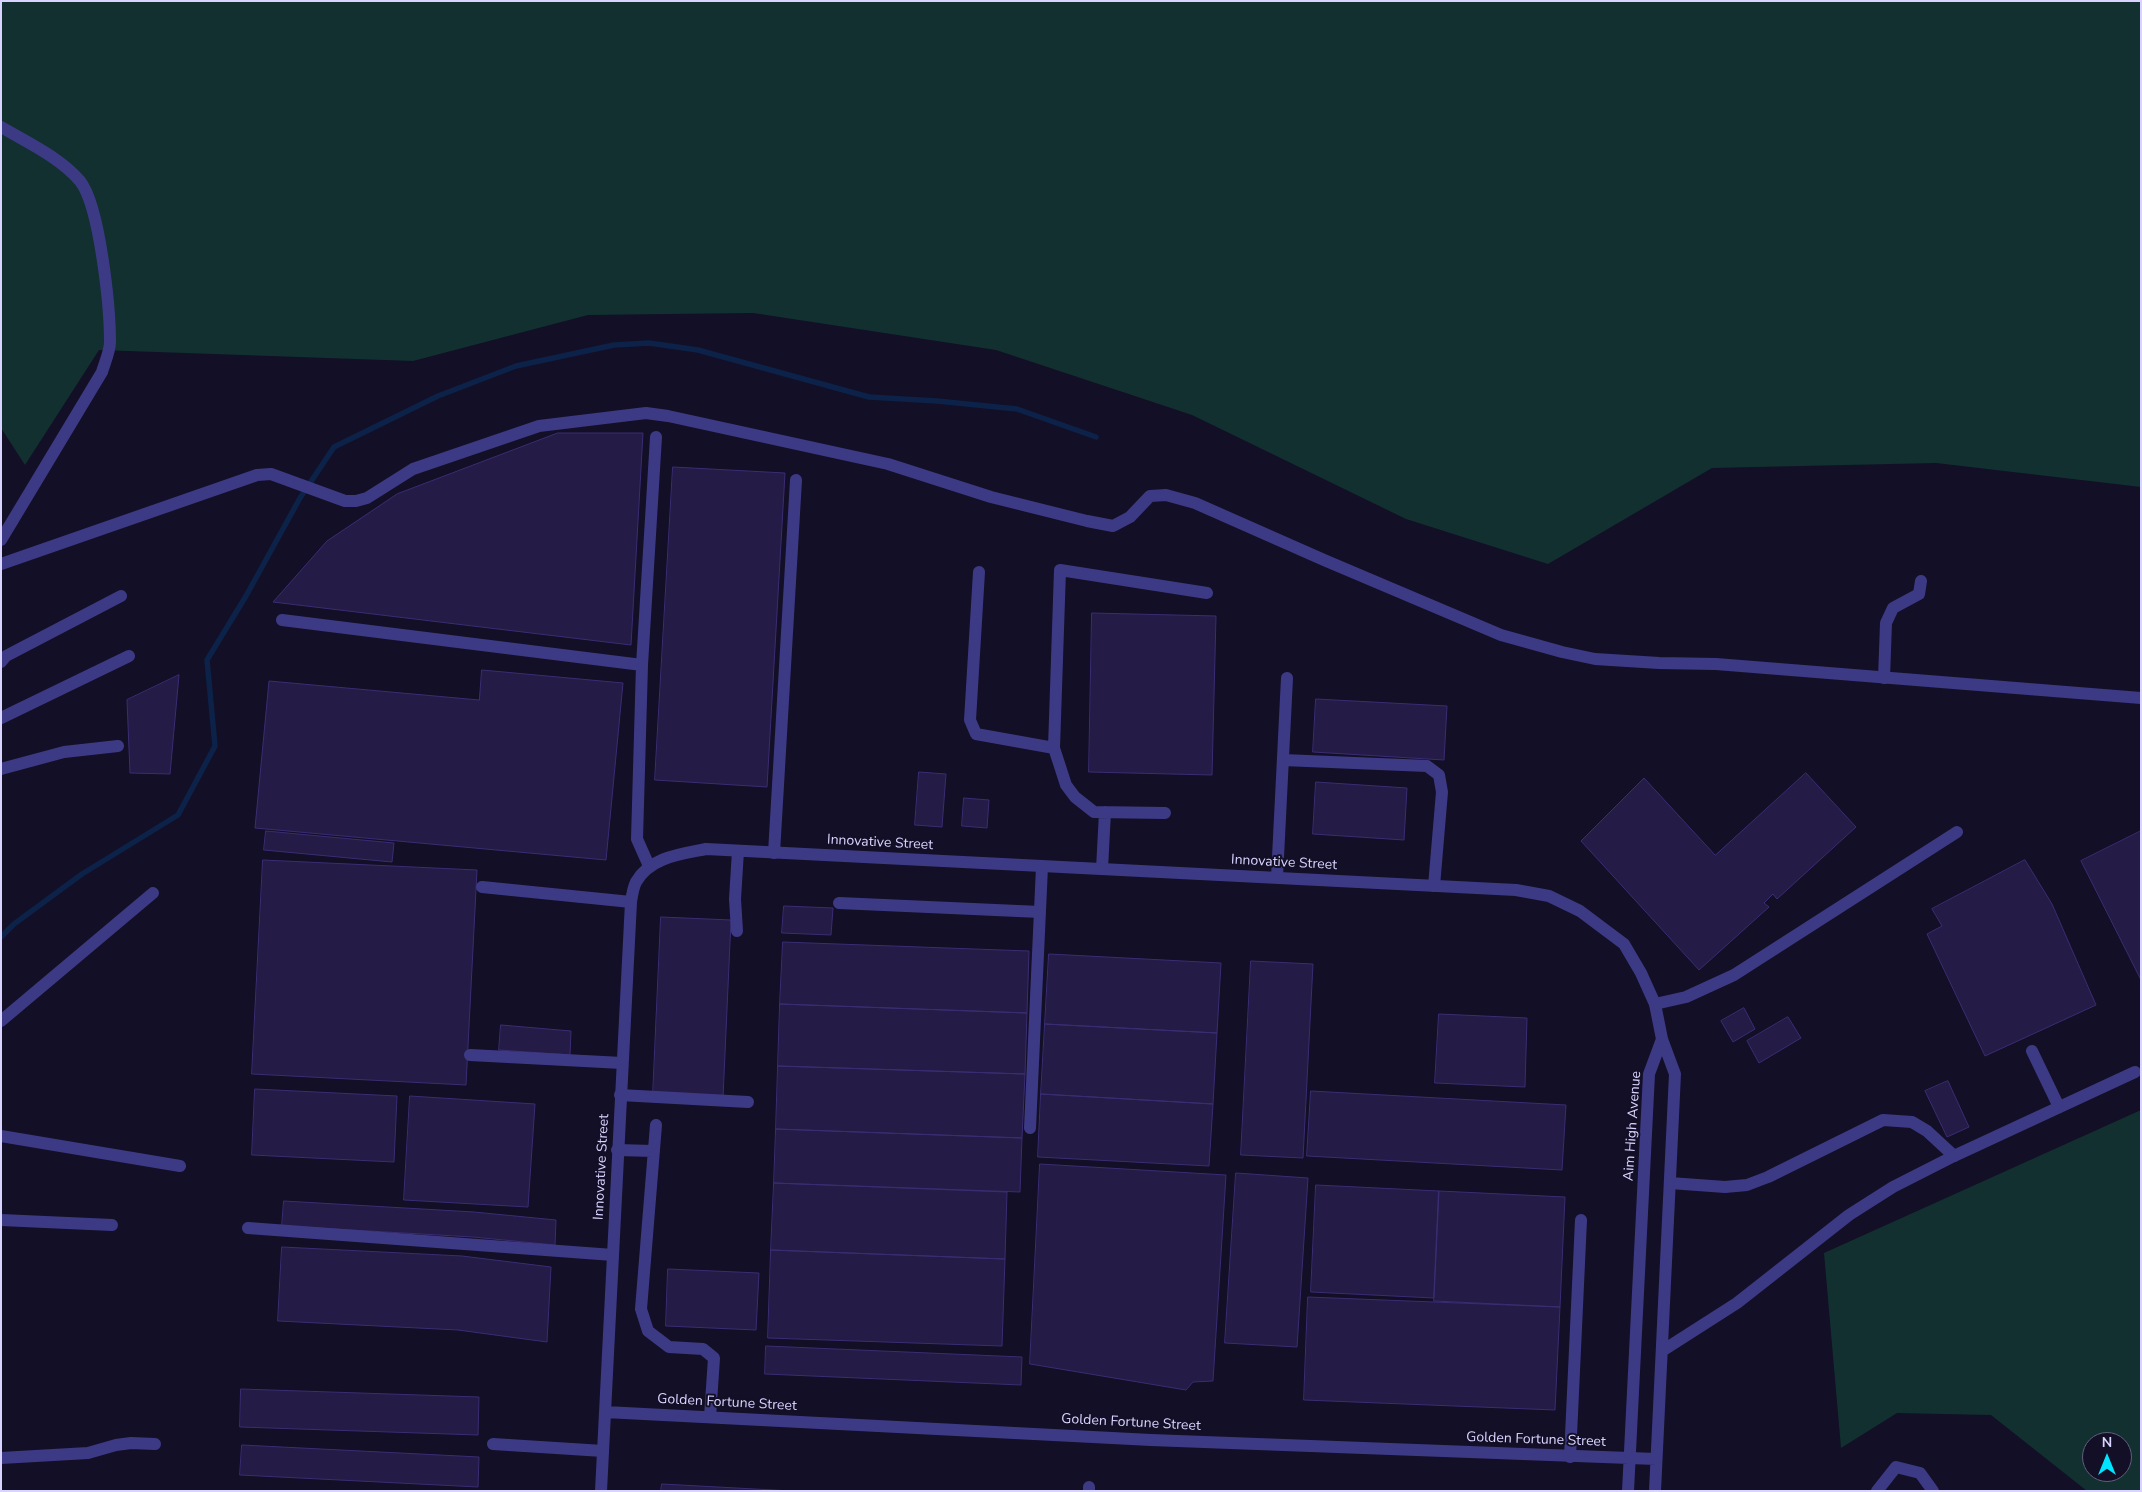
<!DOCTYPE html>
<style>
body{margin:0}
#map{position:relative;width:2142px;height:1492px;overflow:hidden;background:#130f26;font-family:"Nunito Sans",sans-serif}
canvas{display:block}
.frame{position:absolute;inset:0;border:2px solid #d9d4ff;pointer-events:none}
.north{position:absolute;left:2082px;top:1432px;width:50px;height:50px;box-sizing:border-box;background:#130f26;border:1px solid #625e7d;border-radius:50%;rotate:0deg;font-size:14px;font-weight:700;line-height:20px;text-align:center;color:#d9d4ff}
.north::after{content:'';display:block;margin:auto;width:18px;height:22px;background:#00e5ff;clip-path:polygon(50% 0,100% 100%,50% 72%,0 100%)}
</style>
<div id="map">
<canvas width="2142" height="1492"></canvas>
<div class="frame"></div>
<div class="north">N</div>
</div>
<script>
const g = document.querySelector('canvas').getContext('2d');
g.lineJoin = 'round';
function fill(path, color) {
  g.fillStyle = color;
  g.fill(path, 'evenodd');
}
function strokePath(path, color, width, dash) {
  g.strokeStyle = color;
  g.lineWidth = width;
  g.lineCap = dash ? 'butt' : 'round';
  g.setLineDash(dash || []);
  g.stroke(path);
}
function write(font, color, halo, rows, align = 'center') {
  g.font = font + ' "Nunito Sans",sans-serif';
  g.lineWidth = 4;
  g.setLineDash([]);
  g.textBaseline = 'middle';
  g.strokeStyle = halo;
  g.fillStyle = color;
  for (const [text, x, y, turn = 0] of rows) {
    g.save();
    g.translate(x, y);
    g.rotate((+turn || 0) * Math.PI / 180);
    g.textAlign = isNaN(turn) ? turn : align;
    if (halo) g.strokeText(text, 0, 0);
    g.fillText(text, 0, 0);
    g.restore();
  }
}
fill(new Path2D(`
 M1 1H2141V487L1936 463 1712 468 1548 564 1406 519 1192 415 996 350 753 313 588 315 413 361 99 350 25 465 1 428Z
 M2141 1110V1491H2087L1991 1415 1897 1413 1841 1448 1824 1253ZM2092 1442H2122V1472H2092Z`), '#12302f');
strokePath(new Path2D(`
 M1 937 14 924 82 874 178 815 215 746 207 660 246 596 300 498 334 447 438 396 516 366 614 345 649 343 698 350 869 397 937 401 1017 409 1096 437`), '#0c2248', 5.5);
const building = new Path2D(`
 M558 433H643L631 645 273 602 327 541 397 494Z
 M673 467 785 473 767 787 655 780Z
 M1092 613 1216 616 1212 775 1089 772Z
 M482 670 623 683 606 860 255 828 269 681 479 700Z
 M179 675 170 774 130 773 127 700Z
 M1316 699 1447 706 1444 760 1313 752Z
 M919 772 946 774 942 827 915 825Z
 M1806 773 1856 827 1777 899 1773 894 1764 903 1769 907 1699 970 1581 841 1644 778 1715 855Z
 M1316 782 1407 788 1404 840 1313 834Z
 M964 798 989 800 987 828 962 826Z
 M266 831 394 843 392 862 264 850Z
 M2141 831V980L2081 861Z
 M263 860 477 870 466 1085 252 1074Z
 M2025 860 2052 904 2096 1005 1985 1056 1927 934 1942 926 1932 909Z
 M784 906 833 908 831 935 782 933Z
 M661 917 731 920 723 1098 653 1095Z
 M783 942 1029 951 1027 1013 780 1004Z
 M1049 954 1221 963 1217 1033 1045 1024Z
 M1251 961 1313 964 1303 1158 1241 1155Z
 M780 1004 1027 1013 1025 1074 778 1066Z
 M1744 1008 1755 1029 1733 1042 1721 1021Z
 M1439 1014 1527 1018 1525 1087 1435 1083Z
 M1788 1017 1801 1038 1759 1063 1747 1041Z
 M1045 1024 1217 1033 1213 1104 1041 1094Z
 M501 1025 571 1031 570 1055 499 1050Z
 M778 1066 1025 1074 1022 1138 776 1129Z
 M1948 1081 1969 1127 1947 1137 1925 1091Z
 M255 1089 397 1096 394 1162 252 1155Z
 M1311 1091 1566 1105 1562 1170 1307 1156Z
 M1041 1094 1213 1104 1209 1166 1038 1157Z
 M410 1096 535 1104 528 1207 404 1200Z
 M776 1129 1022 1138 1020 1192 774 1183Z
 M1040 1164 1226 1175 1213 1381 1193 1382 1186 1390 1030 1364Z
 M1236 1173 1308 1178 1297 1347 1225 1343Z
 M774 1183 1007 1192 1005 1259 771 1250Z
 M1316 1185 1439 1191 1434 1298 1311 1292Z
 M1439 1191 1565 1197 1560 1307 1434 1301Z
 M284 1201 474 1212 556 1220 555 1245 473 1237 282 1226Z
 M282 1247 462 1256 551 1267 547 1342 458 1330 278 1321Z
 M771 1250 1005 1259 1002 1346 768 1338Z
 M668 1269 759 1273 756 1330 666 1326Z
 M1308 1297 1560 1307 1555 1410 1304 1400Z
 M766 1346 1022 1357 1021 1385 765 1374Z
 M241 1389 479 1397 478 1435 240 1427Z
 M242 1445 479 1457 478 1487 240 1475Z
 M662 1484 792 1491H661Z`);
fill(building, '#241b47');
strokePath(building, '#3b2d73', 1);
strokePath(new Path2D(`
 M979 572 970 720 976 734 1054 748
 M282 620 642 665
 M1 662 6 656 121 596
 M1884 678 1886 623 1893 608 1919 594 1921 581
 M1 718 129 656
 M1283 760 1427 766 1439 775 1442 792 1434 886
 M1 769 64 752 118 746
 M1165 813 1094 812 1075 797 1066 785 1054 748 1060 570 1207 593
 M774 853 796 480
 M649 866 637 839 642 665 656 437
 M1102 869 1105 812
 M1277 877 1287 678
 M482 887 631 902
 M839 903 1040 912
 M737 931 735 899 738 851
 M1655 1004 1686 997 1734 975 1957 832
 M1 1021 153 893
 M2032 1051 2059 1107
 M470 1055 622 1063
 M620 1095 748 1102
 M656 1125 641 1309 648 1331 669 1347 703 1349 714 1358 710 1417
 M1030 1128 1042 867
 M1 1136 180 1166
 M617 1150 653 1151
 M1670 1183 1725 1187 1747 1185 1768 1177 1883 1120 1912 1122 1927 1131 1954 1156
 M1 1220 112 1225
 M248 1228 613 1255
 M493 1444 603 1451
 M1570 1457 1581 1220
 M1 1458 88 1453 116 1445 131 1443 155 1444
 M1089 1491V1487
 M1877 1491 1896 1467 1920 1473 1933 1491`), '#3d3a85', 12);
strokePath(new Path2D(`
 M1 127C28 143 59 157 80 181 100 206 110 308 110 342 110 351 105 362 102 372L1 540
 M1 564 257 475 271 474 345 501H356L367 498 413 469 539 426 646 413 668 416 888 464 991 497 1087 521 1113 526 1130 517 1150 496 1166 495 1195 503 1324 560 1501 635 1562 652 1595 659 1659 663 1716 664 2141 698
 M1662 1351 1737 1303 1849 1215 1893 1187 1954 1156 2135 1072
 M605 1412 1151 1440 1656 1459
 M601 1491 631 902C632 895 633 888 636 882 650 857 681 854 706 849L1516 890 1549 896 1580 911 1624 944 1641 973 1655 1004 1662 1039 1675 1074 1655 1491
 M1628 1491 1649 1074 1662 1039`), '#3d3a85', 12);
write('14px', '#d9d4ff', '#130f26', [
 ["Innovative Street",880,843,3],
 ["Innovative Street",1284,863,3],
 ["Aim High Avenue",1633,1126,-86],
 ["Innovative Street",602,1167,-87],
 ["Golden Fortune Street",727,1403,3],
 ["Golden Fortune Street",1131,1423,3],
 ["Golden Fortune Street",1536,1440,2]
]);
</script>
